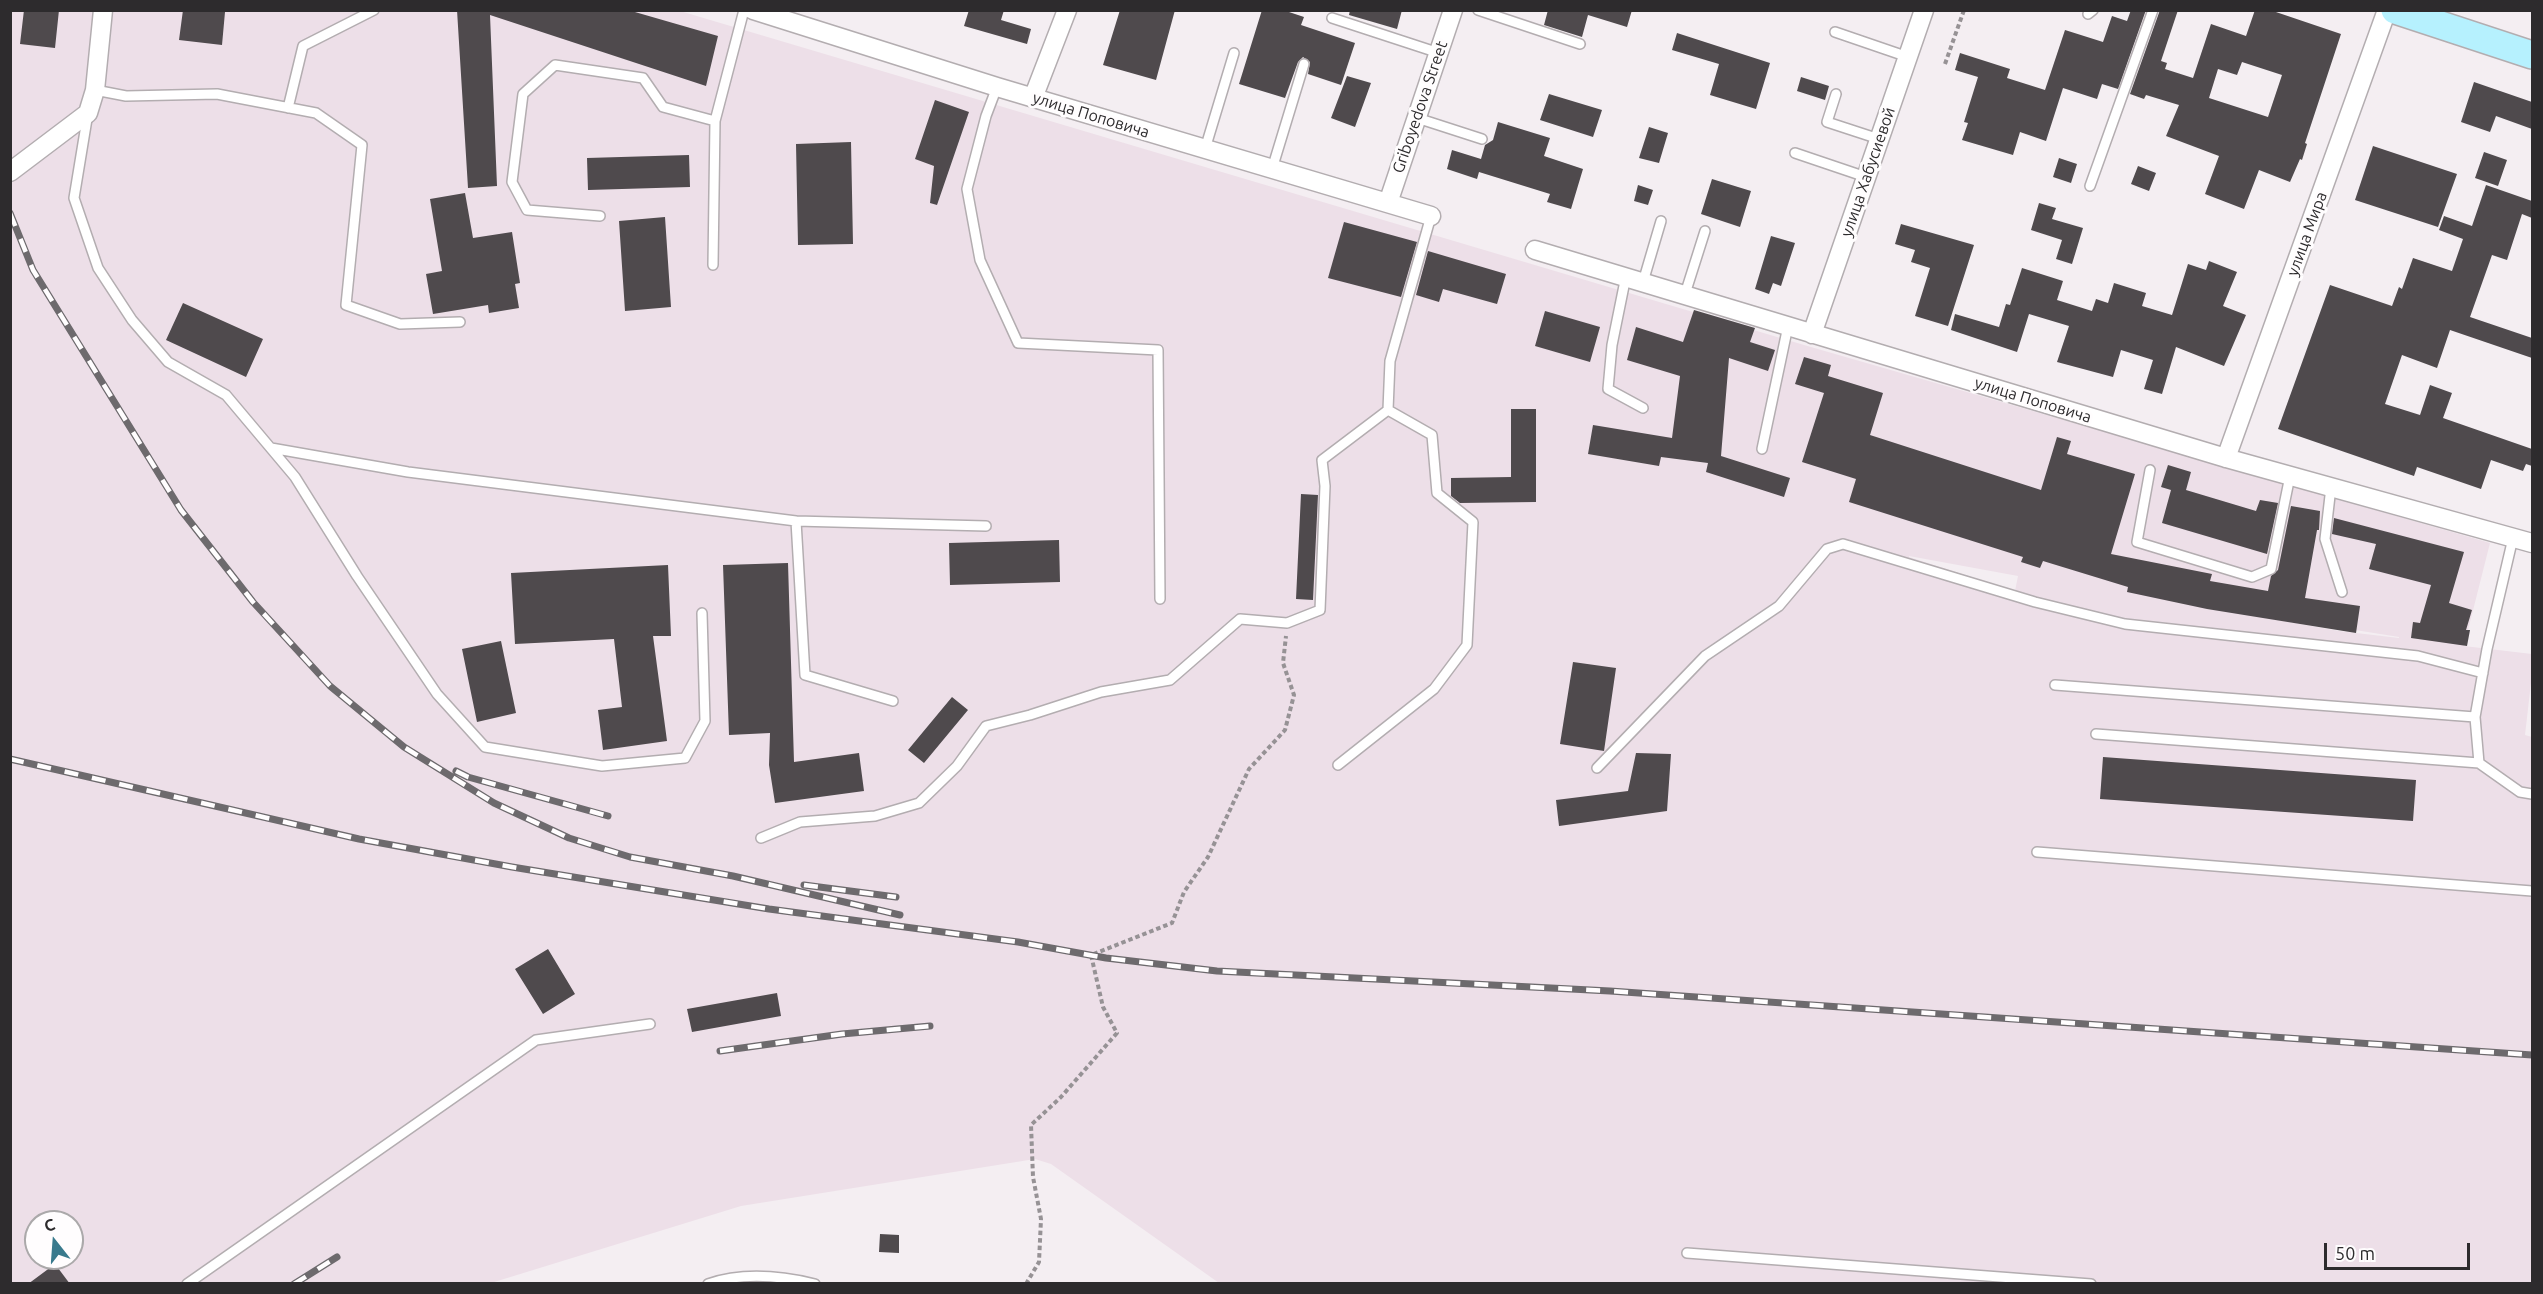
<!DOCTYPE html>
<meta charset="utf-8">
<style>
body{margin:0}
#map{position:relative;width:2543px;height:1294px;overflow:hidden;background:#f4eef2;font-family:Ubuntu,sans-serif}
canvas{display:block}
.frame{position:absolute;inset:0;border:12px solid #2d2b2d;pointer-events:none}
.north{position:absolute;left:24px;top:1210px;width:60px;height:60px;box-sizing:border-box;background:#fffdfe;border:2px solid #aba9aa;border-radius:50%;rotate:343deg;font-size:16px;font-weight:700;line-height:24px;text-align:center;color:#2d2b2d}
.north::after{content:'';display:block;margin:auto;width:21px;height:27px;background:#397a8d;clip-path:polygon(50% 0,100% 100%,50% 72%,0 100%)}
.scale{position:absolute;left:2324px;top:1243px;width:146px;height:27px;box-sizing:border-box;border:3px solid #2d2b2d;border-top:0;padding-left:8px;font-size:18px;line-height:21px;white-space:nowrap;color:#2d2b2d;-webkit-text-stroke:4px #fffdfe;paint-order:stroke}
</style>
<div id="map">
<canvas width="2543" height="1294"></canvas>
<div class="frame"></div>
<div class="north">С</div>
<div class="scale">50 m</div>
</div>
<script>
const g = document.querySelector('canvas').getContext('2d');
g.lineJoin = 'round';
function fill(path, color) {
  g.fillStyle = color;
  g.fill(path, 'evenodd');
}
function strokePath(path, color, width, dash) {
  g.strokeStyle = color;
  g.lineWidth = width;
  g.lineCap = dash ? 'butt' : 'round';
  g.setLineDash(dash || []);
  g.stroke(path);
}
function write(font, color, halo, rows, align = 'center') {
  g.font = font + ' Ubuntu,sans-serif';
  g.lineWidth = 6;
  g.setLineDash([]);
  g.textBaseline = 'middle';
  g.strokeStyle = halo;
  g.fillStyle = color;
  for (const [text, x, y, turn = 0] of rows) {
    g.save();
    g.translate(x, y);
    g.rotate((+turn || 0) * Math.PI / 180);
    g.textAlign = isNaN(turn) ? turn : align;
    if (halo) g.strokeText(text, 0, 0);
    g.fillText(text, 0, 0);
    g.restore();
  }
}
fill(new Path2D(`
 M10 11H680L1804 345 2490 543 2464 646 2532 654V674L2525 735 2532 737V1283H1219L1051 1164 1035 1159 741 1206 491 1283H11ZM1909 556 2018 576 2015 591 1909 557ZM2168 600 2399 637V638L2339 631ZM36 1222H72V1258H36Z`), '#eddfe8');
fill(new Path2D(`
 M24 10H59L55 48 20 44Z
 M183 10 225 12 222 45 179 40Z
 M457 10H628L718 36 706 86 490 15 497 186 468 188Z
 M969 10H1004L1001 20 1031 29 1027 44 964 26Z
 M1120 10H1175L1156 80 1103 65Z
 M1262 10H1283L1304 17 1301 25 1355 43 1341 85 1308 74 1310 62 1303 57 1298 62 1285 98 1239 84Z
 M1350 10H1402L1397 29 1349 15Z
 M1548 10H1632L1627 27 1588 15 1582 37 1544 25Z
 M2131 10H2146L2118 89 2102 84 2097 99 2063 88 2046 141 2020 132 2013 155 1962 140 1968 123 1964 122 1978 77 1955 70 1960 53 2010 69 2007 78 2045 90 2065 30 2103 42 2112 16 2127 21Z
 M2160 10H2178L2161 61 2167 63 2165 69 2193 78 2211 24 2246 36 2255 10H2270L2341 34 2305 143 2307 144 2302 160 2300 159 2290 182 2259 170 2244 209 2205 194 2219 156 2166 136 2179 105 2146 95 2144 99 2130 94ZM2242 62 2282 75 2268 117 2209 98 2218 69 2237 75Z
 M1677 33 1770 63 1756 109 1710 95 1719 64 1672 50Z
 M1347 76 1371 83 1355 127 1331 118Z
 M1801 77 1829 86 1825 100 1797 91Z
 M2474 82 2532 102V129L2496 116 2490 132 2461 122Z
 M1549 94 1602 110 1593 137 1540 120Z
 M935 100 969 112 937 205 930 203 934 166 915 159Z
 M1498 122 1550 138 1544 156 1583 169 1571 209 1547 202 1550 194 1479 172 1477 179 1447 169 1452 150 1481 159 1485 145 1493 140Z
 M1649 127 1668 133 1659 163 1639 158Z
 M851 142 853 244 798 245 796 144Z
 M2373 146 2457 174 2438 227 2355 200Z
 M2484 152 2507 160 2498 186 2475 178Z
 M689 155 690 187 588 190 587 158Z
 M2059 158 2077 164 2071 183 2053 177Z
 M2138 166 2156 173 2149 191 2131 184Z
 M1712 179 1751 191 1740 227 1701 214Z
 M1638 185 1653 190 1648 205 1634 201Z
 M2486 185 2532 201V218L2522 214 2507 260 2492 255 2470 317 2532 338V358L2450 330 2437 368 2402 355 2385 404 2420 415 2430 385 2452 393 2443 418 2532 449V466L2526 464 2523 471 2491 460 2481 489 2417 467 2414 476 2278 429 2330 285 2392 306 2399 287 2402 289 2413 258 2452 271 2463 239 2439 230 2444 216 2472 226Z
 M465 193 473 238 512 232 520 283 515 284 519 308 489 313 488 305 433 314 426 274 442 271 430 199Z
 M2039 203 2056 208 2052 219 2083 228 2072 264 2056 259 2062 240 2031 230Z
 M665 217 671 307 625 311 619 221Z
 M1344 222 1417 242 1401 297 1328 278Z
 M1901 224 1974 245 1948 326 1915 316 1930 268 1911 262 1915 250 1895 244Z
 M1771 236 1795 243 1781 286 1773 283 1769 294 1755 289Z
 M1428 251 1506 274 1497 304 1443 289 1439 302 1416 295Z
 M2209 261 2237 272 2223 306 2246 315 2224 366 2176 347 2162 394 2144 389 2153 360 2121 350 2113 377 2057 362 2069 326 2029 314 2017 352 1951 330 1955 314 1999 327 2006 304 2010 305 2022 268 2063 281 2057 300 2092 311 2096 299 2108 303 2114 283 2146 293 2142 306 2172 315 2188 264 2206 270Z
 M183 303 263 339 246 377 166 340Z
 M1694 310 1755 328 1750 342 1775 350 1768 371 1729 358 1721 456 1790 478 1784 497 1706 472 1708 463 1661 457 1659 466 1588 454 1593 425 1672 438 1680 376 1627 360 1636 327 1683 342Z
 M1545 311 1600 327 1590 362 1535 346Z
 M1804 357 1831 365 1828 376 1883 393 1870 435 2041 490 2057 437 2071 441 2067 454 2135 474 2111 554 2212 574 2210 581 2268 591 2271 576 2278 570 2291 506 2320 511 2319 530H2317L2305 598 2360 606 2356 633 2207 609 2127 592 2128 587 2043 561 2040 568 2021 562 2023 557 1849 502 1856 479 1802 462 1824 393 1795 384Z
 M1511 409H1536V502L1460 503 1451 496V478L1511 477Z
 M2168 465 2191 472 2186 490 2256 511 2260 500 2278 503 2267 554 2162 523 2171 490 2161 487Z
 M1301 494 1318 495 1313 600 1296 599Z
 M2334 518 2464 552 2449 603 2472 610 2466 630H2470L2467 646 2411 638 2413 622 2420 623 2431 585 2369 569 2376 544 2332 534Z
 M1059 540 1060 582 950 585 949 543Z
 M788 563 794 762 859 753 864 791 775 803 769 765 770 733 729 735 723 565Z
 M668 565 671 636H653L667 741 603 750 598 710 622 707 614 639 515 644 511 573Z
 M501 641 516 713 477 722 462 649Z
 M1573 662 1616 668 1604 751 1560 744Z
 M952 697 968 710 924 763 908 750Z
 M1636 753 1671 754 1667 811 1559 826 1556 800 1628 791Z
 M2103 757 2416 780 2413 821 2100 799Z
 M548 949 575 994 543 1014 515 969Z
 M777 993 781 1016 692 1032 687 1009Z
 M880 1234 899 1235V1253L879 1252Z
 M55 1264 70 1284H28Z`), '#4f4a4d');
const lane = new Path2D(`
 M1478 10 1580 44
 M2088 14 2093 10
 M1332 18 1439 53
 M1835 32 1908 57
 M997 87 986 116 967 189 980 260 1018 343 1158 350 1160 599
 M95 90 126 96 217 94 316 113 362 145 346 305 400 324 460 322
 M1836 94 1827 122 1879 139
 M288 108 303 46 374 10
 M88 113 74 198 98 268 132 320 168 362 226 395 295 477 357 576 437 694 485 747 602 766 685 758 705 721 702 613
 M1417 118 1482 139
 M1205 149 1234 53
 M1795 153 1866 177
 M1272 169 1304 64
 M2090 186 2153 10
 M600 216 527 210 512 182 523 94 555 65 643 78 663 107 715 121
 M713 265 715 121 744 10
 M1626 276 1612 345 1608 389 1643 408
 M1643 282 1661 221
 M1685 294 1705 231
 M271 448 408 472 796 521 805 675 893 701
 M1762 449 1788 326
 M2150 470 2137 542 2252 577 2271 569 2290 476
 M2331 487 2325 539 2342 592
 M796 521 986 526
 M2513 538 2487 649 2475 717 2479 763 2520 792 2532 794
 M2055 685 2475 717
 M2096 734 2479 763
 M1338 765 1434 689 1467 645 1473 522 1437 493 1432 435 1388 410 1390 361 1431 216
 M1597 768 1705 656 1779 606 1827 549 1843 544 2035 602 2125 624 2418 656 2483 673
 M761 838 800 822 875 816 919 803 957 766 986 726 1030 715 1101 692 1170 680 1240 619 1287 623 1320 610 1325 486 1322 460 1388 410
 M2037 852 2532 891
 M1687 1253 2091 1284
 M187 1284 536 1040 650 1024
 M708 1284C742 1272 782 1276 815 1284`);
const street = new Path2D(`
 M753 10 997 87 1431 216
 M1033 98 1067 10
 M10 172 88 113 95 90 103 10
 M1388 203 1453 10
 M1535 250 2226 458 2532 543
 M1812 334 1924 10
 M2226 458 2387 10`);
const secondary = new Path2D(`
 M2395 10 2532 55`);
strokePath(lane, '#b3adb0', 12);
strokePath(street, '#b3adb0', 21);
strokePath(secondary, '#b3adb0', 30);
strokePath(new Path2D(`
 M1945 64 1964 10
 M1026 1284 1039 1262 1041 1219 1033 1177 1031 1125 1061 1097 1117 1033 1103 1007 1091 955 1172 923 1184 892 1208 857 1249 769 1285 730 1294 695 1283 663 1286 636`), '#969295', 4, [4.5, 3]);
strokePath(lane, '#fff', 9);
strokePath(street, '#fff', 18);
strokePath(secondary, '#b6f1fe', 27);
const rail = new Path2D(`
 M10 213 33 270 181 510 253 602 330 686 404 747 494 803 569 838 630 857 733 876 900 915
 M10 759 359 839 512 867 769 909 1018 942 1106 958 1217 971 1610 991 2532 1055
 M456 771 468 777 608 816
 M804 885 896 897
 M720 1051 842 1034 930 1026
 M294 1284 337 1257`);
strokePath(rail, '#6d6a6d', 7);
strokePath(rail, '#fffdfe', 4.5, [14]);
write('16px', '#2d2b2d', '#fffdfe', [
 ["Griboyedova Street",1420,107,-71],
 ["улица Поповича",1091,115,17],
 ["улица Хабусиевой",1868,172,-71],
 ["улица Мира",2307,234,-70],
 ["улица Поповича",2033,400,17]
]);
</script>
